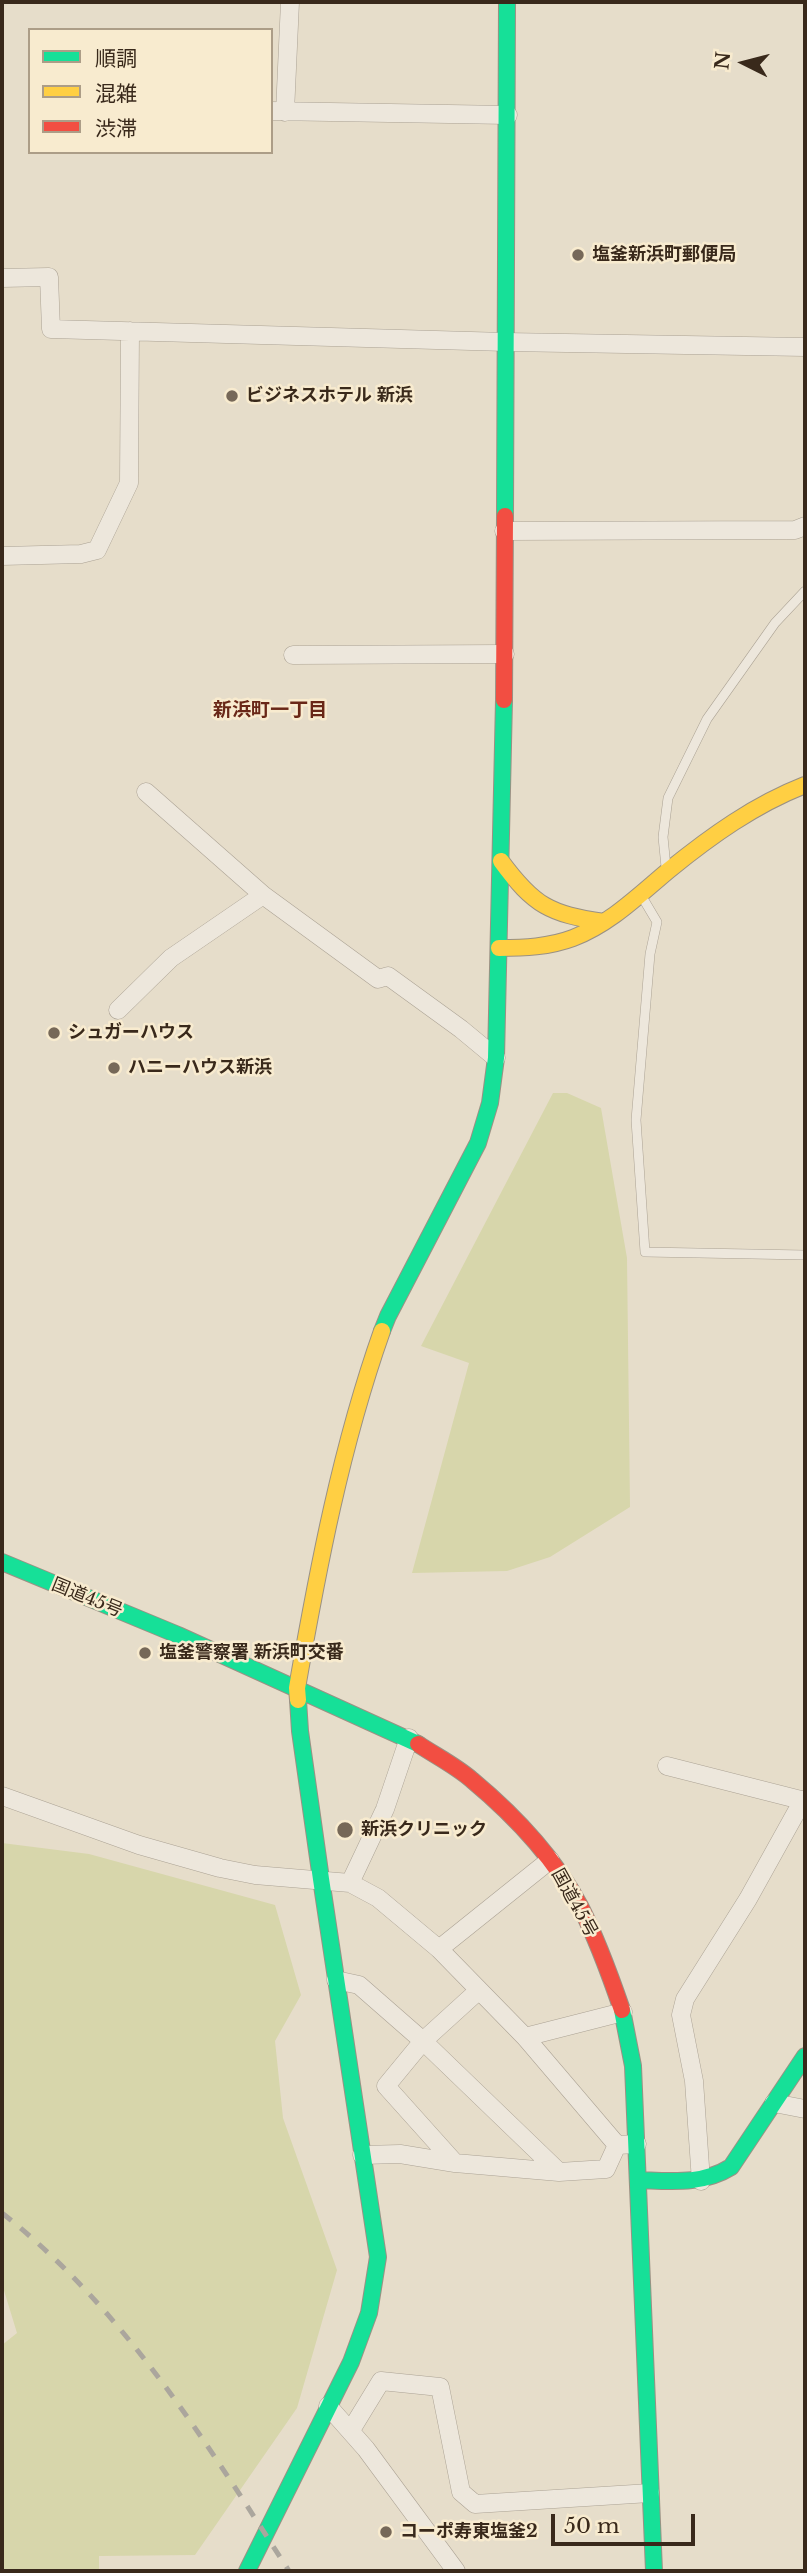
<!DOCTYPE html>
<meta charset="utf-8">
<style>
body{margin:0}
#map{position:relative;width:807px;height:2573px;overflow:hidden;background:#e6ddca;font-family:"Libre Baskerville","Noto Sans JP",serif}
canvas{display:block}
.frame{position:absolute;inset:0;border:4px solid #39291b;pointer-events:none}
.legend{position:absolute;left:28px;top:28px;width:245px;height:126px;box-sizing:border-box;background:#f8ebcf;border:2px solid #ac9d87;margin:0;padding:9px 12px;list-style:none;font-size:21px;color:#39291b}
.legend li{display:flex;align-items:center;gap:14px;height:35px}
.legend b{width:35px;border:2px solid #ac9d87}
.north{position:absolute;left:709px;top:28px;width:70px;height:70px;-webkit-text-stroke:5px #f8ebcf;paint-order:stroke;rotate:276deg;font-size:19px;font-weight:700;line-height:28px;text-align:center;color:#39291b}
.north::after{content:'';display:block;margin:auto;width:24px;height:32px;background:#39291b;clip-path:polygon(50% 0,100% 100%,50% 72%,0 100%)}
.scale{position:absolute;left:551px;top:2514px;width:144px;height:32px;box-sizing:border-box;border:4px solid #39291b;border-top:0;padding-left:9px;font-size:21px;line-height:24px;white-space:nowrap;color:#39291b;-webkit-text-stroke:5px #f8ebcf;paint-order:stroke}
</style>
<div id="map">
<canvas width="807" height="2573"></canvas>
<div class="frame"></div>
<ul class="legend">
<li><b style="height:9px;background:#16e098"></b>順調</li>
<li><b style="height:9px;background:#ffcf43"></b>混雑</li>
<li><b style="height:9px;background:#f24e42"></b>渋滞</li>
</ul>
<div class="north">N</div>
<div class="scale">50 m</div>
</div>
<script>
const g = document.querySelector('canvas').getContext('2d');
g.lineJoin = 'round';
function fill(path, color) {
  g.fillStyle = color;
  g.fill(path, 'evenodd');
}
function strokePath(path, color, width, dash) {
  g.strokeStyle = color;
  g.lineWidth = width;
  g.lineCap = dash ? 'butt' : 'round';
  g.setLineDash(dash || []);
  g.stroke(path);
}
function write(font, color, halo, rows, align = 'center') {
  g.font = font + ' "Libre Baskerville","Noto Sans JP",serif';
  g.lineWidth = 5;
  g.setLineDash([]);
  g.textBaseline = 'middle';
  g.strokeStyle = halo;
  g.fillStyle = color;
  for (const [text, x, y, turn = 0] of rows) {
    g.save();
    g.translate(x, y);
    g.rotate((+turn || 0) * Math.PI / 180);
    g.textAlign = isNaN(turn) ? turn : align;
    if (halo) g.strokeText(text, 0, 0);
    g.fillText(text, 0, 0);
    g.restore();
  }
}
fill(new Path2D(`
 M553 1093H567L601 1108 627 1258 630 1507 550 1557 507 1571 412 1573 469 1363 421 1346Z
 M2 1843 89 1854 275 1905 301 1995 275 2041 283 2118 337 2270 297 2408 195 2555 99 2556V2571H2V2345L17 2333 2 2284Z`), '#d7d6ab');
const lane = new Path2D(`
 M666 867 663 837 668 798 707 719 775 623 805 591
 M641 895 657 922 650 954 636 1120 645 1252 805 1255`);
const street = new Path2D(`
 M271 111 508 115
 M285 112 290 2
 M2 278 49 277 51 329 506 342 805 347
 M504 531 795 530 805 526
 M2 556 81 554 97 550 129 483 130 331
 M293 655 505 654
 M146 792 263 895 378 979 388 976 461 1029 496 1058
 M118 1010 171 958 263 895
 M667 1766 805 1801
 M2 1796 139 1845 220 1868 255 1875 350 1883 378 1898 439 1949 525 2037 617 2145 637 2144
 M350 1883 385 1809 409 1738
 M439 1949 550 1860
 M336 1980 359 1985 423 2041 559 2172
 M525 2037 623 2012
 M774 2103 805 2109
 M362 2155 400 2154 455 2163 559 2172 606 2169 617 2145
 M455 2163 386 2086 423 2041 478 1991
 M701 2181 694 2081 681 2015 685 1999 748 1899 803 1800
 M328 2406 366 2449 456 2571
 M351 2430 381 2381 440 2387 461 2492 475 2504 650 2493`);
const fast = new Path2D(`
 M505 516 507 2
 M382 1331 388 1316 478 1143 490 1103 496 1058 504 700
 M2 1562 178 1635 418 1744
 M622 2010 633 2066 654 2571
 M638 2180C671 2181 702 2185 731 2167L805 2056
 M247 2571 351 2362 369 2313 378 2257 321 1879 300 1731 298 1700`);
const slow = new Path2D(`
 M501 861C534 906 550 914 604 922
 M499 948C524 948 549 947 573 938 610 924 639 895 669 870 711 836 754 805 805 785
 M298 1700 297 1688C318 1568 341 1447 382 1331`);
const jam = new Path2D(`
 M504 700 505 516
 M418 1744C436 1756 456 1766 472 1780 514 1815 554 1857 580 1906 597 1939 610 1975 622 2010`);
strokePath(lane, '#aba294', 10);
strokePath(street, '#aba294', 19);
strokePath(fast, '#9a9184', 18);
strokePath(slow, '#9a9184', 18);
strokePath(jam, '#9a9184', 18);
strokePath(lane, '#ede7dc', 9);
strokePath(street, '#ede7dc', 18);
strokePath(fast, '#16e098', 16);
strokePath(slow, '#ffcf43', 16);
strokePath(jam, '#f24e42', 16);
strokePath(new Path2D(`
 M2 2213C124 2309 206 2442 289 2571`), '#aba69d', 5, [12, 12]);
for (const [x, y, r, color] of [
 [578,255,7,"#766858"],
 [232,396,7,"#766858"],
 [54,1033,7,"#766858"],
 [114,1068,7,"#766858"],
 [145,1653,7,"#766858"],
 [345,1830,9,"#766858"],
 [386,2532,7,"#766858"]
]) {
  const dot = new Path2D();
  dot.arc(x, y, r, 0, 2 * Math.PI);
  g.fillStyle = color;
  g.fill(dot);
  strokePath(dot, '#f8ebcf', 2.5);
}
write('bold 18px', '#39291b', '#f8ebcf', [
 ["塩釜新浜町郵便局",592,255],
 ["ビジネスホテル 新浜",246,396],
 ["シュガーハウス",68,1033],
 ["ハニーハウス新浜",128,1068],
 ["塩釜警察署 新浜町交番",159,1653],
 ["新浜クリニック",361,1830],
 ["コーポ寿東塩釜2",400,2532]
], 'left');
write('18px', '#39291b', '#f8ebcf', [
 ["国道45号",87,1598,22],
 ["国道45号",574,1903,61]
]);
write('bold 19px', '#692717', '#f8ebcf', [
 ["新浜町一丁目",270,711]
]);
</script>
